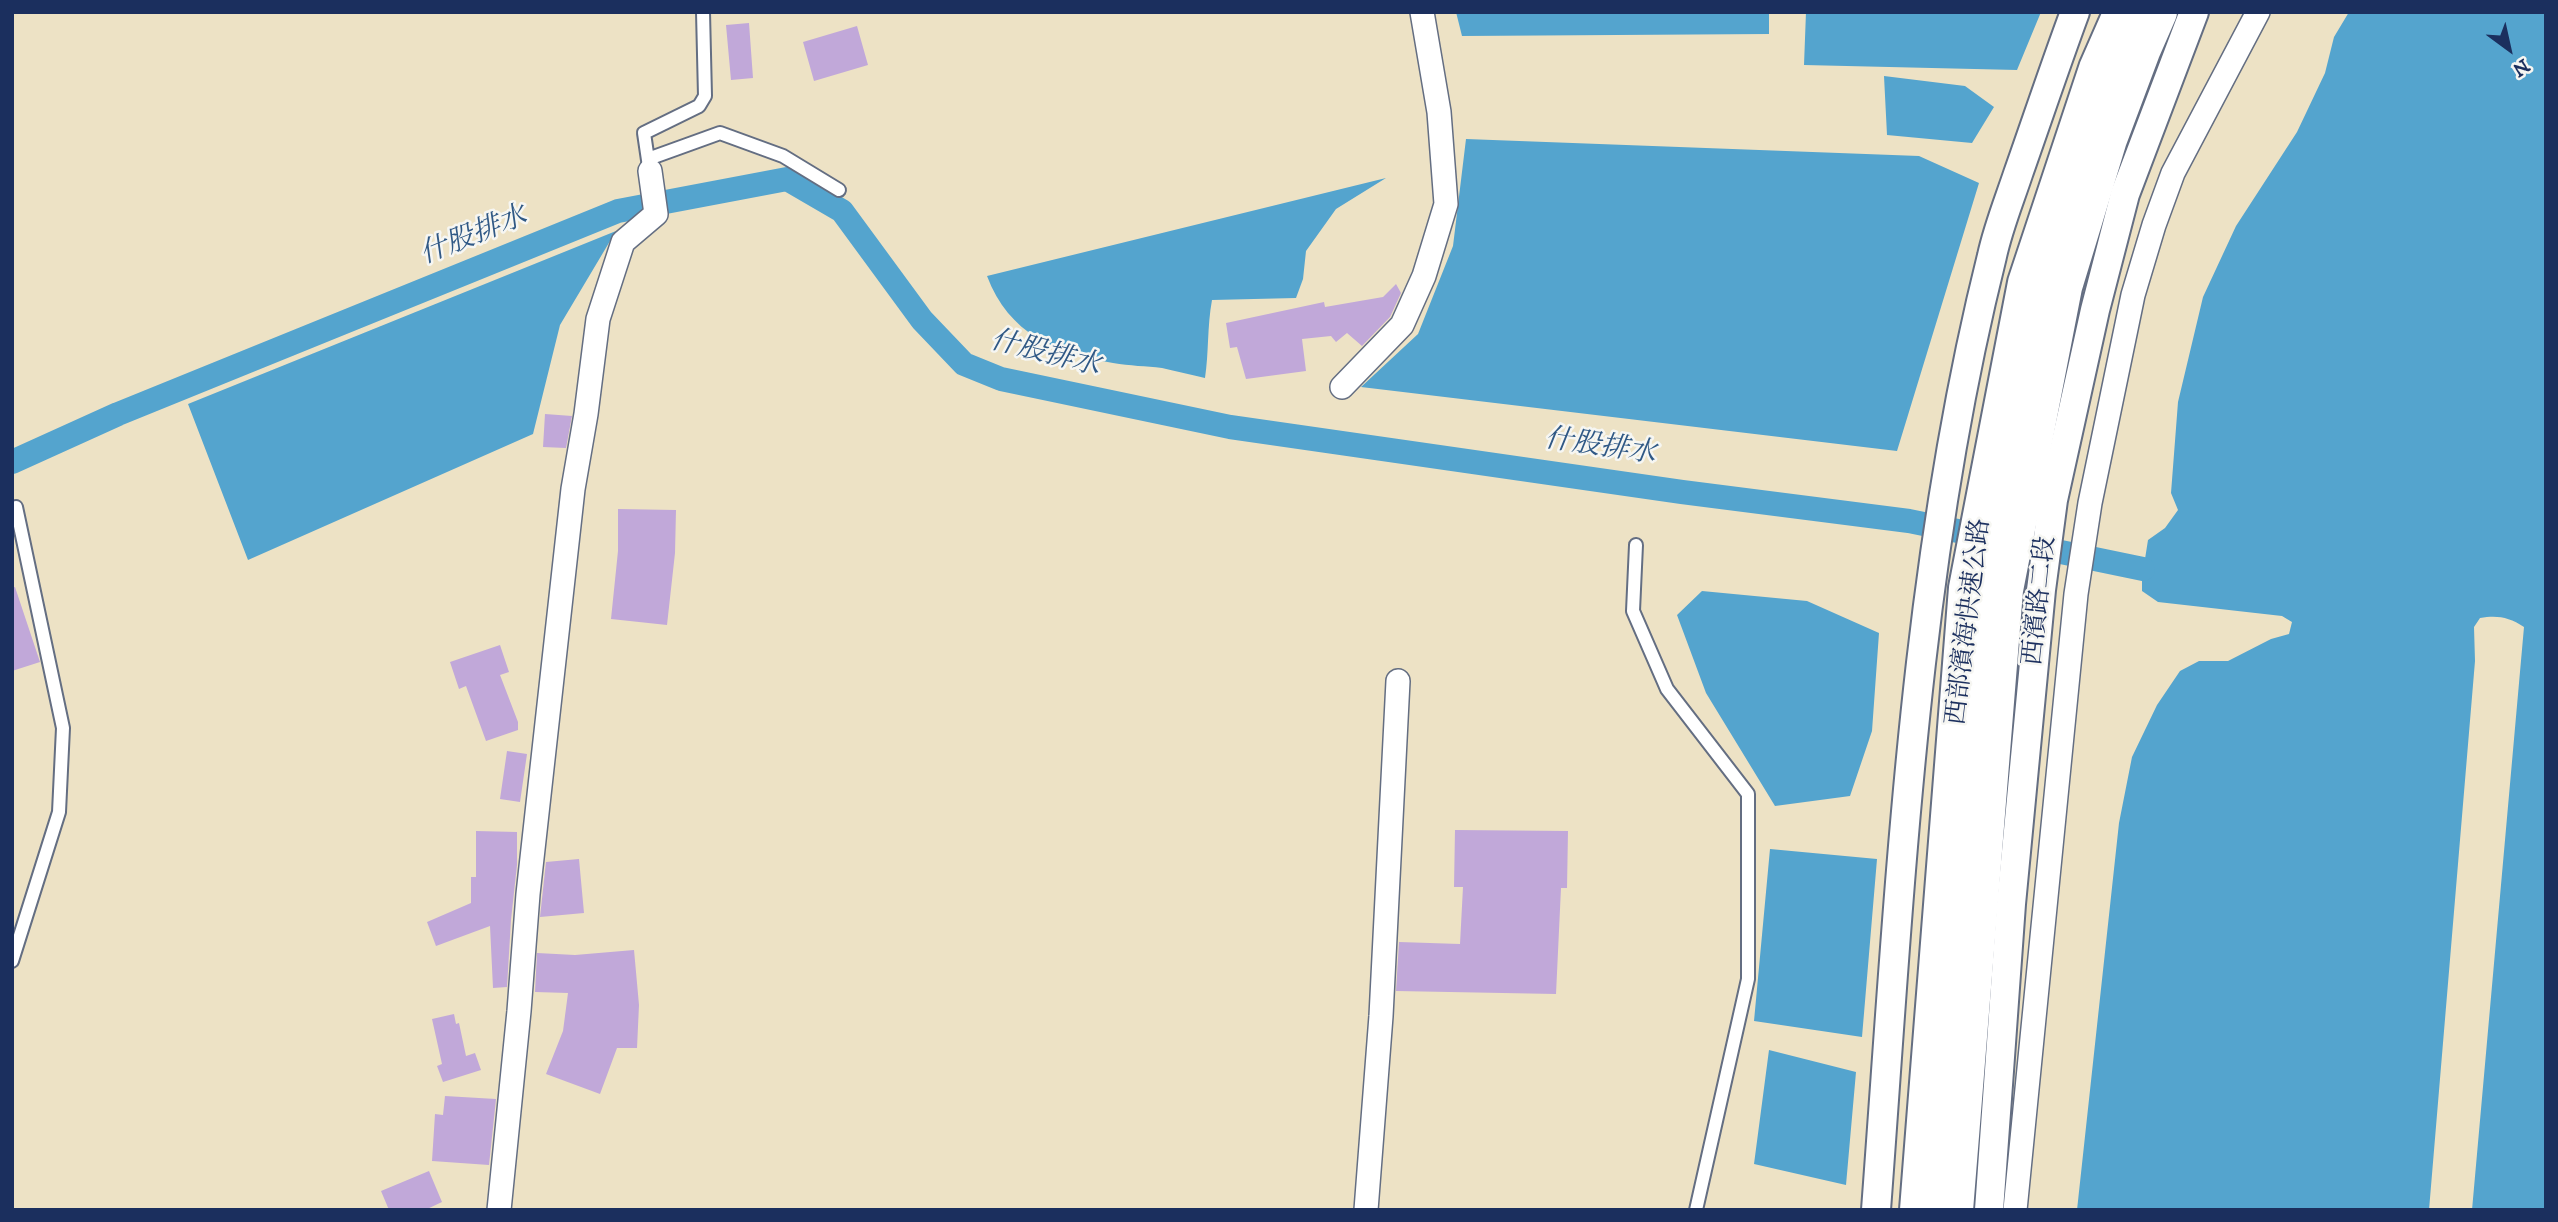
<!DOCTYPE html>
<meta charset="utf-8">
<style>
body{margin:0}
#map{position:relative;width:2558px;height:1222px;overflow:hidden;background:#ede2c5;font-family:"IM FELL DW Pica",serif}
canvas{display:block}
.frame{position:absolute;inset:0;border:14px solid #1b2f5e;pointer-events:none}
.north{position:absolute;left:2474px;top:14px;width:70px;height:70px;-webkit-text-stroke:5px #f6f6f2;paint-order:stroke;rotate:147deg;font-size:19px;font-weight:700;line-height:28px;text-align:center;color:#1b2f5e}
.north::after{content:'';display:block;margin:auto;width:24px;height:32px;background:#1b2f5e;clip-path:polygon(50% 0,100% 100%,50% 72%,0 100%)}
</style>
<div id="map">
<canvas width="2558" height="1222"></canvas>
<div class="frame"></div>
<div class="north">N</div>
</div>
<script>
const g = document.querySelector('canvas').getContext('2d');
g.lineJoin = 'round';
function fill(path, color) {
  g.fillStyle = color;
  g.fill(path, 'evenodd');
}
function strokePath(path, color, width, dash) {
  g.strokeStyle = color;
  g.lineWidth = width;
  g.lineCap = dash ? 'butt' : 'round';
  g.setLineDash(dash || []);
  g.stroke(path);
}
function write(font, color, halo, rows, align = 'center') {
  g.font = font + ' "IM FELL DW Pica","Noto Serif TC",serif';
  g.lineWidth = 5;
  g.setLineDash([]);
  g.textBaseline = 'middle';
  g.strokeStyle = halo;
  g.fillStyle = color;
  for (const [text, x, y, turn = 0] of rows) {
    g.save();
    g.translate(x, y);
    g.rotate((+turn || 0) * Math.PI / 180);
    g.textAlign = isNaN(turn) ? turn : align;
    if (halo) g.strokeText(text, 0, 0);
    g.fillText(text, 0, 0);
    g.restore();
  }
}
fill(new Path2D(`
 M1456 12H1769V34L1462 36Z
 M1806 12H2041L2017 70 1804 65Z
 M2349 12H2546V1210H2472L2524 627C2509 617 2497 615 2480 618L2474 627 2475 661 2429 1210H2077L2119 823 2132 757 2157 705 2180 671 2199 661H2228L2271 639 2289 634 2292 622 2282 616 2158 602 2142 591V578L2148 540 2165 528 2178 510 2171 493 2178 402 2203 297 2236 226 2297 132 2325 73 2334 37Z
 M1884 76 1965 86 1994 107 1972 143 1887 135Z
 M1466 139 1919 156 1979 183 1897 451 1361 387 1418 334 1453 246Z
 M1386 178 1336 209 1306 251 1303 279 1296 298 1212 300C1207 327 1209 352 1205 378 1191 375 1176 371 1162 368 1146 366 1130 366 1113 363 1055 353 1009 334 987 276Z
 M616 231 560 325 533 434 248 560 188 404Z
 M1702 591 1807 601 1879 633 1872 731 1850 796 1775 806 1706 693 1677 615Z
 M1770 849 1877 859 1862 1037 1754 1021Z
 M1769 1050 1856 1072 1846 1185 1754 1164Z`), '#54a4ce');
strokePath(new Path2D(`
 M12 462 118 414 618 211 787 179 842 211 922 320 964 364 1001 379 1230 427 1682 492 1909 521 1992 538
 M2027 545 2143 569`), '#54a4ce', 24);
fill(new Path2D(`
 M749 23 753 78 731 80 726 25Z
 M857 26 868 65 814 81 803 42Z
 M1396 284 1401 293 1390 317 1362 346 1347 333 1336 342 1331 336 1302 339 1306 371 1246 379 1237 347 1230 348 1226 323 1324 302 1325 307 1383 297Z
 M545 414 572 416 566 448 543 447Z
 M618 509 676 510 675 553 667 625 611 619 618 551Z
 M15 587 40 662 12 671V588Z
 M500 645 509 672 500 675 518 722V730L486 741 466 686 459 689 450 662Z
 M507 751 527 754 520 802 500 799Z
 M1455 830 1568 831 1567 888H1561L1556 994 1396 991 1399 942 1460 944 1463 887H1454Z
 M476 831 517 832V865L511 920 507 987 493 988 490 926 436 946 427 922 471 903V877H476Z
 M579 859 584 913 540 917 546 862Z
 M634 950 639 1005 637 1048H617L600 1094 546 1074 563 1031 568 993 535 992 537 953 575 955Z
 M454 1014 456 1024 459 1023 466 1056 475 1053 481 1070 443 1082 437 1066 442 1064 432 1019Z
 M445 1096 496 1099 489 1165 432 1161 435 1114 443 1115Z
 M429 1171 442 1202 425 1210H389L381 1191Z`), '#c1a8d9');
const service = new Path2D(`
 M648 159 720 133 783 156 839 190
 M649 167 644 133 699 106 705 96 703 12
 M12 508 16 507 63 728 59 812 12 961
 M1636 545 1633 611 1667 689 1748 794V979L1696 1210`);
const minor = new Path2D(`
 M1342 387 1402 325 1424 276 1446 204 1439 112 1422 12
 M499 1210 519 1011 528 894 573 489 586 414 598 319 623 242 656 214 650 171
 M1366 1210 1381 1016 1398 681
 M2015 1210 2076 594 2090 503 2133 295 2154 225 2173 173 2258 12`);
const tertiary = new Path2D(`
 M1876 1210C1900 891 1914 567 1992 256 1998 228 2009 201 2018 174 2037 120 2055 66 2075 12
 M1989 1210 2011 904 2041 590 2053 500 2095 310 2125 194 2194 12`);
const trunk = new Path2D(`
 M1919 1210 1968 588 2027 283 2098 69 2123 12
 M1954 1210 2004 590 2063 287 2108 139 2141 51 2158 12`);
strokePath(service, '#646e82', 16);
strokePath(minor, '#646e82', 26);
strokePath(tertiary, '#646e82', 32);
strokePath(trunk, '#646e82', 42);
strokePath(service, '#fff', 12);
strokePath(minor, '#fff', 23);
strokePath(tertiary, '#fff', 28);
strokePath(trunk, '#fff', 38);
write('26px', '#1b2f5e', '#f6f6f2', [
 ["西濱路二段",2041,601,-84],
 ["西部濱海快速公路",1970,622,-83]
]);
write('italic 28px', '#2f5885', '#f6f6f2', [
 ["什股排水",474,237,-22],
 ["什股排水",1045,355,14],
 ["什股排水",1600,448,8]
]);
</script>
